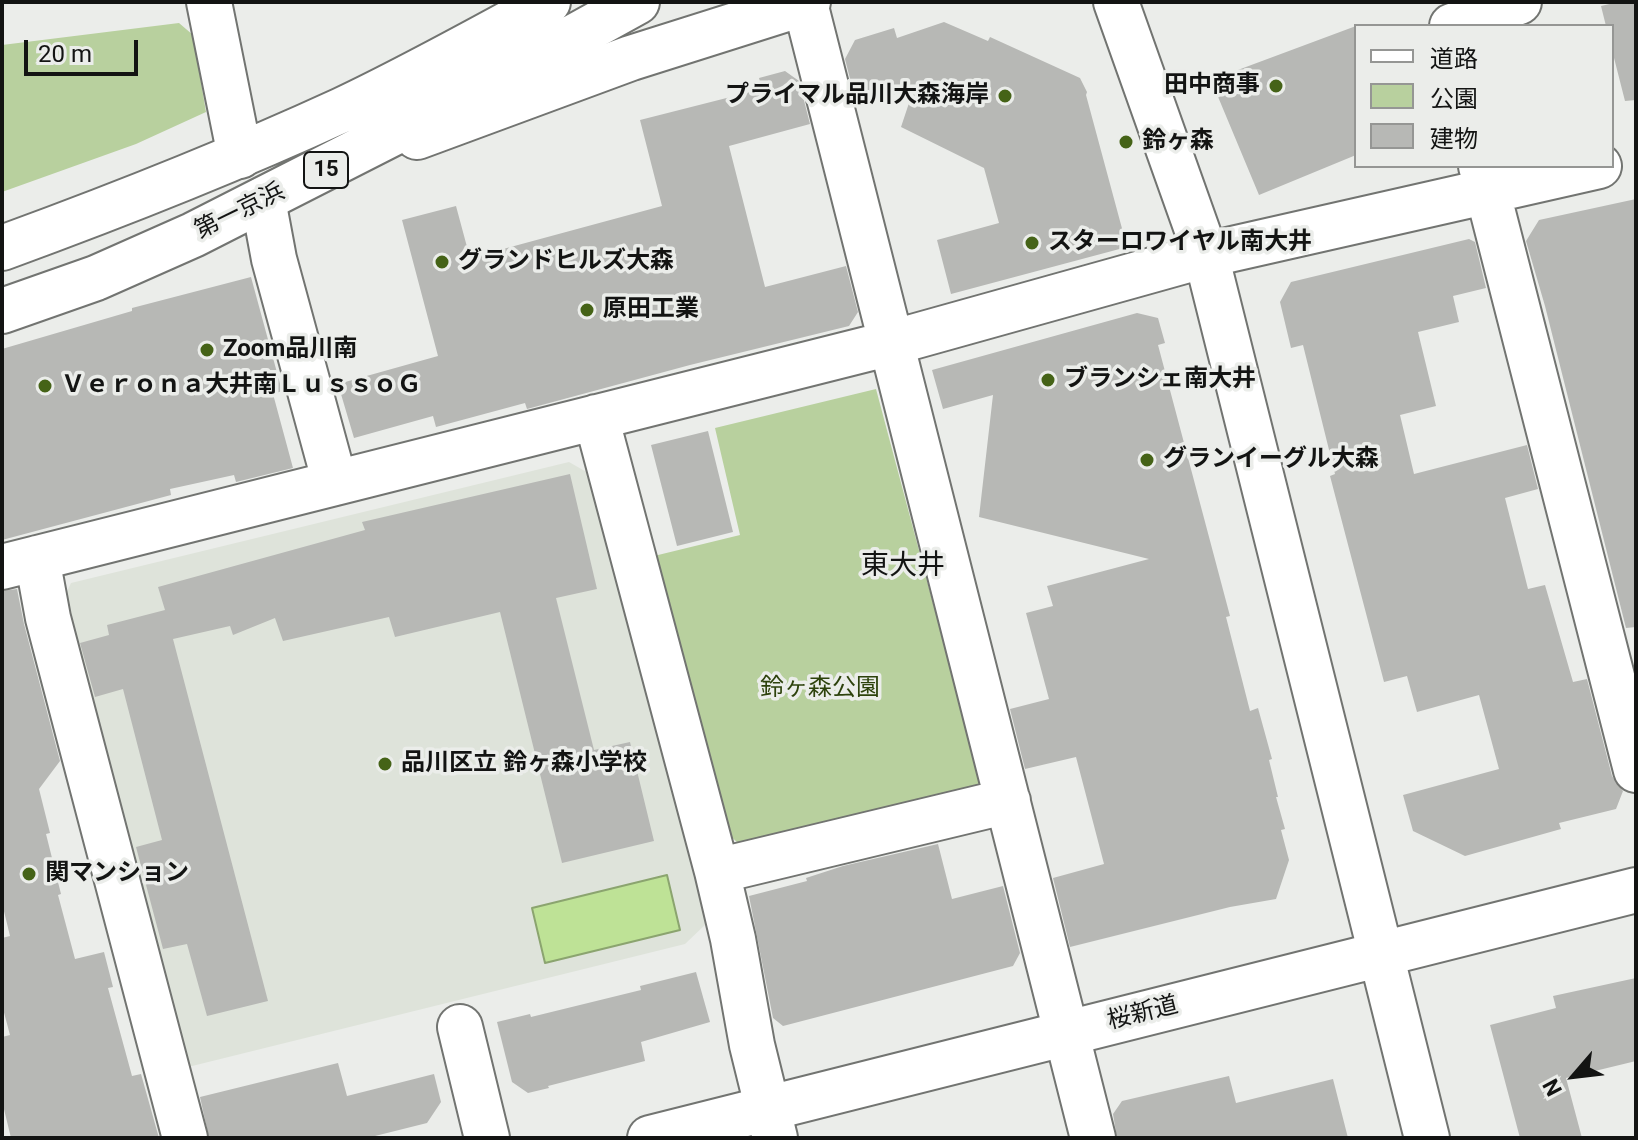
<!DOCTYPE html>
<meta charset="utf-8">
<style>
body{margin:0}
#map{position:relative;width:1638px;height:1140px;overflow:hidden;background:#ebedea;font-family:Roboto,"Noto Sans JP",sans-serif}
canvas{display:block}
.frame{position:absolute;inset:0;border:4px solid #131413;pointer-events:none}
.legend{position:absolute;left:1354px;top:24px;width:260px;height:144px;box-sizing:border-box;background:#ebedea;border:2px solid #959694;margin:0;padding:10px 14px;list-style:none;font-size:24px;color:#131413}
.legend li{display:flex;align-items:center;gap:16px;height:40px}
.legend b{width:40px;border:2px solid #959694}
.north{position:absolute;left:1534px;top:1036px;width:80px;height:80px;-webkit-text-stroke:6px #ebedea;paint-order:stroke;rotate:242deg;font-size:22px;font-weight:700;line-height:32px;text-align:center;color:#131413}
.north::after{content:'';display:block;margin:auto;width:28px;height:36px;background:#131413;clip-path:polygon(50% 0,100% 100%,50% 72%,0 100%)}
.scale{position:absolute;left:24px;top:40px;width:114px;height:36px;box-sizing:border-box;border:4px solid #131413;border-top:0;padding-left:10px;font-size:24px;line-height:28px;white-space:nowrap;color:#131413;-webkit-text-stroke:6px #ebedea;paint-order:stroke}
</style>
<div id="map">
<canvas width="1638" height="1140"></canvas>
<div class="frame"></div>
<ul class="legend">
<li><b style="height:10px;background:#fff"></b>道路</li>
<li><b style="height:22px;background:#b8d09e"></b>公園</li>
<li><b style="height:22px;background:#b7b8b5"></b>建物</li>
</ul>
<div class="north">N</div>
<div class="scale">20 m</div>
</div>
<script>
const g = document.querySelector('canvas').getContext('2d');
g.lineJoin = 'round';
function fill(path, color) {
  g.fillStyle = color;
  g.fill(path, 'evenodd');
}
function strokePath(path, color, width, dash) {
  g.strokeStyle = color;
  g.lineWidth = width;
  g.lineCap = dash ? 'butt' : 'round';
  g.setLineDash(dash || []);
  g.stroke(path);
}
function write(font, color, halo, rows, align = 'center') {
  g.font = font + ' Roboto,"Noto Sans JP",sans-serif';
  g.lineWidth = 7;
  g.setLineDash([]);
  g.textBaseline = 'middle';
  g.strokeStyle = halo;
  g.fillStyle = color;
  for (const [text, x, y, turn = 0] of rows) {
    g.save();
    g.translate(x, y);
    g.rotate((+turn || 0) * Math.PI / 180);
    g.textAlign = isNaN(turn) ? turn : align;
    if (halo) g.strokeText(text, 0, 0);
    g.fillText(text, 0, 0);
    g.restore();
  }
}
fill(new Path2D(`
 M569 462 597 478 707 923 685 944 180 1069 60 606 71 583Z`), '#dee3da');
fill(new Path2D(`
 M179 23 193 35 206 112 136 144 2 192V45Z
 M876 389 983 791 752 849 738 843 726 832 654 556 740 535 715 428Z`), '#b8d09e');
const water = new Path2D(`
 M667 875 680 930 545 963 532 908Z`);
fill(water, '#bee296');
strokePath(water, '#8ba46f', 2);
fill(new Path2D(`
 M1618 2H1636V100L1625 101 1612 50V26H1606L1601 6Z
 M944 22 988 41 990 37 1080 78 1087 92 1086 95 1127 247 951 294 937 240 999 223 984 168 901 127 914 88 857 106 845 59 855 40 894 28 897 38Z
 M1356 26V155L1259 195 1211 80Z
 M785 71 799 81 810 124 729 146 765 287 846 266 858 312 849 326 690 365 527 409 525 403 436 427 433 416 354 438 338 384 438 356 402 220 456 206 470 258 662 206 640 120 762 89 759 78Z
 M1636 199V627L1626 628 1545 306 1526 241 1539 220Z
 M1469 239 1475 242 1486 288 1453 296 1459 322 1418 332 1436 406 1400 415 1414 474 1527 445 1538 489 1505 498 1528 589 1545 585 1573 682 1587 679 1612 776 1623 791 1616 809 1559 823 1561 829 1465 856 1413 831 1403 795 1499 769 1479 695 1417 712 1407 676 1384 682 1330 476 1335 474 1303 345 1291 348 1280 302 1291 282Z
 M251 277 282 391 273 394 293 468 236 482 234 475 170 489 171 495 2 540V349L132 311V308Z
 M1137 313 1158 318 1165 343 1158 345 1230 616 1226 617 1250 711 1258 708 1272 759 1269 760 1278 797H1276L1285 829 1281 830 1289 860 1276 899 1230 907 1070 947 1053 878 1104 864 1076 757 1025 769 1010 709 1049 699 1026 613 1053 606 1047 586 1149 559 979 517 993 395 943 409 932 370Z
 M708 431 733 532 677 546 651 445Z
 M570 474 597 589 556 598 594 750 630 742 654 841 562 863 500 612 395 637 389 617 283 641 275 618 233 635 230 626 173 639 268 1001 207 1016 187 944 163 949 136 847 162 840 123 689 95 697 80 643 109 635 107 625 165 610 158 587 365 530 362 522Z
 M17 589 24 624 60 761 39 789 50 833 46 834 61 894 58 895 75 959 104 952 113 987 108 988 132 1076 141 1074 159 1138H11L2 1101V1037L10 1035 2 1005V938L10 936 2 903V591Z
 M938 844 952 899 1003 886 1020 953 1013 966 783 1026 773 1018 749 896 807 881 806 878 843 866Z
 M696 972 710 1022 641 1042 645 1061 548 1086 549 1088 528 1093 512 1082 497 1022 530 1014 531 1017 641 990 640 986Z
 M1636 978V1061L1566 1078 1582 1138H1520L1490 1025 1556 1008 1553 996Z
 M338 1063 347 1096 434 1074 441 1102 427 1123 367 1138H209L200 1097Z
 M1229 1076 1236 1103 1333 1079 1348 1138H1117L1113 1114 1122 1101Z`), '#b7b8b5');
const minor = new Path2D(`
 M209 2 240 156
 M805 3 1093 1138
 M1452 26 1519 2
 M417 137 631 58 808 2
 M1481 166 1636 770
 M263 200 274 259 335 483
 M596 417 717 871 733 939 752 1045 775 1138
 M37 558 48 618 185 1138
 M2 567 891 343 1206 255 1599 166
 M717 871 1008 801
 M460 1027 487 1138`);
const tertiary = new Path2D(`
 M1116 2 1206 255 1427 1138
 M650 1138 1636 890`);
const trunk = new Path2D(`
 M2 248C117 206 231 161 342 110 412 77 480 39 548 2
 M2 311 96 278 193 235 474 92 637 2`);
strokePath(minor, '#727471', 48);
strokePath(tertiary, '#727471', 48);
strokePath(trunk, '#727471', 48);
strokePath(minor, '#fff', 44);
strokePath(tertiary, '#fff', 44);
strokePath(trunk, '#fff', 44);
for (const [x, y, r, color] of [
 [1276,86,8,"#456317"],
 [1005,96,8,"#456317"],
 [1126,142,8,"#456317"],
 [1032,243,8,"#456317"],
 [442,262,8,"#456317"],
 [587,310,8,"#456317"],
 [207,350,8,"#456317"],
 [1048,380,8,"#456317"],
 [45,386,8,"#456317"],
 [1147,460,8,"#456317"],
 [385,764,8,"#456317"],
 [29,874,8,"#456317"]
]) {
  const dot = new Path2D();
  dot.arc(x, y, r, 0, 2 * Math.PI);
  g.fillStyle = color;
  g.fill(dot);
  strokePath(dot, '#ebedea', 3);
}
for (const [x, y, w] of [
 [326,170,44]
]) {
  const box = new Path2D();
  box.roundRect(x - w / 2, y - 18, w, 36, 6);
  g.fillStyle = '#ebedea';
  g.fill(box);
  strokePath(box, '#131413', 2);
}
write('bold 22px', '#131413', null, [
 ["15",326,170]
]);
write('bold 24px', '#131413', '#ebedea', [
 ["田中商事",1260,86,"right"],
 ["プライマル品川大森海岸",989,96,"right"],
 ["鈴ヶ森",1142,142],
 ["スターロワイヤル南大井",1048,243],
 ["グランドヒルズ大森",458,262],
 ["原田工業",603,310],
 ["Zoom品川南",223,350],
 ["ブランシェ南大井",1064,380],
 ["Ｖｅｒｏｎａ大井南ＬｕｓｓｏＧ",61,386],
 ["グランイーグル大森",1163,460],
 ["品川区立 鈴ヶ森小学校",401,764],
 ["関マンション",45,874]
], 'left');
write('24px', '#131413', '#ebedea', [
 ["第一京浜",240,212,-26],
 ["桜新道",1143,1014,-14]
]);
write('24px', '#2d420c', '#ebedea', [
 ["鈴ヶ森公園",820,689]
]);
write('28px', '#131413', '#ebedea', [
 ["東大井",903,567]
]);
</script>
